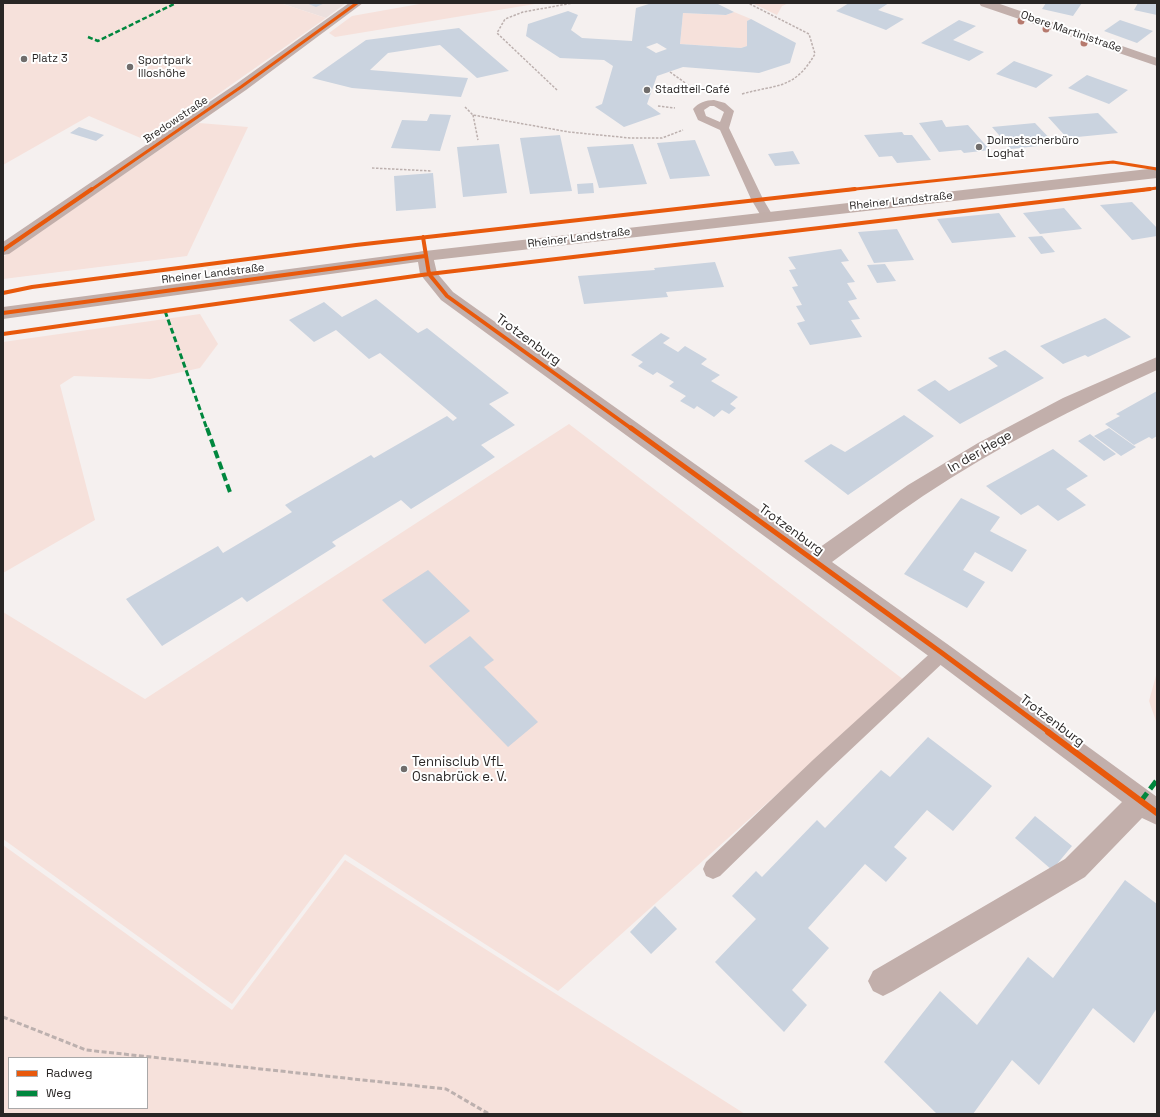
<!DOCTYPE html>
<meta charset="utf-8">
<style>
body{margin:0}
#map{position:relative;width:1160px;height:1117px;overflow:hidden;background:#f5f0ef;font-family:"Space Grotesk",sans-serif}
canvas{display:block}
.frame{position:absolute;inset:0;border:4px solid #292625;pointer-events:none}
.legend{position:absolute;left:8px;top:1057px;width:140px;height:52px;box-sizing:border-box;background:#fff;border:1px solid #a9a8a8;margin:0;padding:5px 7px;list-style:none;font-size:12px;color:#292625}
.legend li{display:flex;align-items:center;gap:8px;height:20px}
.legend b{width:20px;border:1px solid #a9a8a8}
</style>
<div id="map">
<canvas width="1160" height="1117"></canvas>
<div class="frame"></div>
<ul class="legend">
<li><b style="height:5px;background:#e8590c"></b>Radweg</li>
<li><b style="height:5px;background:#00873e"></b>Weg</li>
</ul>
</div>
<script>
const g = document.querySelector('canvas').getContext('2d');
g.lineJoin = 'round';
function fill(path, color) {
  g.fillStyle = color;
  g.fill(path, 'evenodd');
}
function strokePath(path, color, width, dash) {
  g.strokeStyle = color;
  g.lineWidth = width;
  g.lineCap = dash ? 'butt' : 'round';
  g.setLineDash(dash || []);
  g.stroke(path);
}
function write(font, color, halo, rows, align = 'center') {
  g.font = font + ' "Space Grotesk",sans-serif';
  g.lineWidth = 4;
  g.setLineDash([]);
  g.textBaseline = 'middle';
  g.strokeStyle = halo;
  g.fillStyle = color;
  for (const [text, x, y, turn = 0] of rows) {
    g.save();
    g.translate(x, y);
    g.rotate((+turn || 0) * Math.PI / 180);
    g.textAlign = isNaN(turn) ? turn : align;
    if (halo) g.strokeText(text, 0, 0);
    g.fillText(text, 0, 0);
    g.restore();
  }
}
fill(new Path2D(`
 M280 3H346L326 18Z`), '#ece0de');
fill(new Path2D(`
 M3 3H280L326 18 150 142 89 116 3 165Z
 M425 3H541L335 37 329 33 352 16Z
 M752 3H789L782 6 777 15Z
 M734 12 751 19 747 21V46L741 48 680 44 683 13 726 15Z
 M199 123 248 127 187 256 3 279V257Z
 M200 314 218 344 200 368 150 379 74 376 60 385 95 520 3 573V342Z
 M569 424 904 680 558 991 345 854 232 1004 3 839V612L145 699Z
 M1157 672V724L1149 701Z
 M3 845 232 1010 345 860 745 1114H3ZM9 1058H147V1108H9Z`), '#f6e1db');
fill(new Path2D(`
 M306 3H325L316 7Z
 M652 3H716L734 12 726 15 683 13 680 44 741 48 747 46V21L751 19 796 43 790 63 759 73 683 67 657 76 647 104 661 114 624 127 595 107 602 104 613 66 604 60 560 58 526 36 528 24 568 11 578 15 571 30 582 38 632 41 636 8ZM657 43 667 49 656 53 646 47Z
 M849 3H889L878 10 904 19 886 30 836 11Z
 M1046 3H1082L1073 16 1042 9Z
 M1138 3 1157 4V15L1134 10Z
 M959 20 976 26 953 40 984 52 969 61 921 43Z
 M1120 20 1153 31 1137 43 1104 31Z
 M459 28 509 71 477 78 440 45 388 53 370 70 468 78 461 97 352 88 312 78 366 40Z
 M1014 61 1053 75 1036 88 996 74Z
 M1087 75 1128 90 1109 104 1068 88Z
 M1098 113 1118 133 1067 138 1048 117Z
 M430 114 451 115 440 151 391 148 402 120 427 121Z
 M942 120 946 127 968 125 990 150 964 153 961 150 939 152 919 123Z
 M1035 123 1055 144 1011 149 992 127Z
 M79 127 104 135 96 141 70 133Z
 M902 132 904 135H912L931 160 897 163 892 156 879 157 864 135Z
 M560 135 572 191 530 194 520 138Z
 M695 140 710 176 670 179 657 143Z
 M499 144 507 193 463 197 457 147Z
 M633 144 647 184 599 188 587 147Z
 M793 151 800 164 775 166 768 154Z
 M433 173 436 208 396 211 394 176Z
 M593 183 594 193 578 194 577 184Z
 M1132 202 1157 228V236L1132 240 1100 205Z
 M1064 208 1082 229 1040 234 1023 213Z
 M999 213 1016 237 952 243 937 219Z
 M897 229 914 260 874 263 858 232Z
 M1042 236 1055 252 1041 254 1028 237Z
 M841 249 849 261 841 262 855 282 847 283 857 299 848 301 860 319 851 320 862 337 810 345 797 323 805 321 796 306 802 305 792 287 798 286 789 270 796 269 788 257Z
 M715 262 724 287 666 292 668 297 584 304 578 276 655 270 654 268Z
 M885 264 896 281 877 283 867 265Z
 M376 299 418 333 427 328 509 393 489 404 515 425 481 445 495 457 411 509 401 500 332 542 336 546 247 602 242 597 162 646 126 599 218 546 223 553 292 512 285 505 371 455 374 458 447 416 453 421 457 418 380 353 369 359 336 330 314 342 289 320 324 302 342 317Z
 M1105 318 1131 337 1088 357 1085 355 1063 364 1040 346Z
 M661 333 670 338 663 343 678 352 685 346 707 359 701 364 720 375 711 381 738 397 730 404 736 408 729 414 722 410 714 417 697 406 694 409 680 401 686 396 669 386 674 382 657 372 653 375 638 366 643 362 631 355Z
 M1005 350 1044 378 960 424 917 390 935 380 949 391 998 366 988 358Z
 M1157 391V436L1152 439 1149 437 1134 445 1105 424 1120 416 1116 414Z
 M904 415 934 436 848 495 804 461 831 444 845 452Z
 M1109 428 1133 445 1136 447 1121 456 1094 436Z
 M1090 434 1116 454 1104 461 1078 441Z
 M1053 449 1088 476 1066 489 1086 505 1058 521 1038 505 1021 515 986 486Z
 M961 498 1000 517 990 531 1027 550 1012 572 975 552 963 570 985 582 967 608 904 574Z
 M428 570 470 611 425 644 382 600Z
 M470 636 494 660 484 667 538 722 508 747 429 666Z
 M928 737 992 786 953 831 927 810 894 847 907 858 886 882 865 864 808 928 829 948 792 990 807 1005 784 1032 715 962 756 919 732 896 756 871 762 877 817 820 825 828 881 770 890 777Z
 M1035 816 1072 846 1052 870 1015 838Z
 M1125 880 1157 904V1008L1134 1043 1093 1008 1039 1085 1012 1060 973 1114H937L884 1062 940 991 977 1025 1028 957 1053 978Z
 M655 906 677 929 651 954 630 932Z`), '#cad3df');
strokePath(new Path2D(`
 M670 72 691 87
 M557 90 497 33 505 19 523 12 573 3
 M742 94C777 84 794 90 815 54L809 34 748 3
 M658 106 675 108
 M465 107 473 115 569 132 630 138H662L683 130
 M473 115 478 140
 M372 168 432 171`), '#bcb0ae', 1.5, [2.5, 1.5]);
strokePath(new Path2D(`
 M3 1017 86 1050 446 1089 489 1114`), '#bcb0ae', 3, [5, 2.5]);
fill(new Path2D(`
 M714 100 725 103 734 111 729 128 763 199 773 216 771 218H763L761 216 751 199 720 130 698 120 693 109C698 103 706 100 714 100ZM710 106H714L724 112 720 122 706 116 704 110Z
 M942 646 948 648 951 653 948 658 828 771 720 876 713 879 706 876 703 869 706 862 814 759 936 648Z`), '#c2afab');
fill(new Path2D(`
 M349 3H363L246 90 9 254 3 255V242L236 84Z
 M979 3H997L1157 58V66L981 6Z
 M425 251 431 252 433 256 437 273 453 292 816 550 908 485 978 443 1063 398 1157 357V370C1076 407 997 447 923 496 892 517 862 540 832 562L950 646 1157 797V825L1142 818 1085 877 893 991 883 996 873 991 868 981 873 971 1065 859 1122 802 934 660 441 300 420 274 417 256 419 252Z`), '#c2afab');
fill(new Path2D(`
 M1157 168V178L425 261 3 319V307L425 251Z`), '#c1aea9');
strokePath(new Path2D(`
 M88 37 98 41 176 3`), '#00873e', 2.5, [5, 2.5]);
strokePath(new Path2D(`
 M165 311 207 429`), '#00873e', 3, [6, 3]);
strokePath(new Path2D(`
 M207 428 231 495`), '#00873e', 4, [8, 4]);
strokePath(new Path2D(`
 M1141 801 1157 780`), '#00873e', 5, [10, 5]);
strokePath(new Path2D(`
 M91 190 241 87 357 3
 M846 190 1113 162 1157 169
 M1142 190 1157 188`), '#e8590c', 3);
strokePath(new Path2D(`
 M423 237 429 274 447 296 632 429
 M3 250 92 189
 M3 293 32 287 356 245 855 189
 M3 313 425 256
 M3 334 429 274 1150 189`), '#e8590c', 4);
strokePath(new Path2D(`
 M631 428 942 653 1050 733`), '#e8590c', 5);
strokePath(new Path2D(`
 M1048 732 1157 813`), '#e8590c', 6);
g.fillStyle = '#b67a6e';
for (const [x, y] of [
 [1021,21],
 [1046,29],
 [1084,43]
]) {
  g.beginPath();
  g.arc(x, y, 3.5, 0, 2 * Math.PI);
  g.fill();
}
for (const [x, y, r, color] of [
 [24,59,4,"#706d6c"],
 [130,67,4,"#706d6c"],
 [647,90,4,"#706d6c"],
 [979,147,4,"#706d6c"],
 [404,769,4,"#706d6c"]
]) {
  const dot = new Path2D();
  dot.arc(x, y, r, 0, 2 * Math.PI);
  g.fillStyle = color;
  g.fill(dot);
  strokePath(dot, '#fff', 1.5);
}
write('11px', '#292625', '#fff', [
 ["Obere Martinistraße",1071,32,19],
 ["Bredowstraße",176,120,-34],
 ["Rheiner Landstraße",901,201,-6],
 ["Rheiner Landstraße",579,238,-7],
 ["Rheiner Landstraße",213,274,-7]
]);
write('11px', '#292625', '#fff', [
 ["Platz 3",32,59],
 ["Sportpark",138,61],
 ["Illoshöhe",138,74],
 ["Stadtteil-Café",655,90],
 ["Dolmetscherbüro",987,141],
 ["Loghat",987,154]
], 'left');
write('13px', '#292625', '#fff', [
 ["Trotzenburg",528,340,36],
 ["In der Hege",980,452,-30],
 ["Trotzenburg",791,530,36],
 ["Trotzenburg",1052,721,37]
]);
write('13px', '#292625', '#fff', [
 ["Tennisclub VfL",412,762],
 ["Osnabrück e. V.",412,777]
], 'left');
</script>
